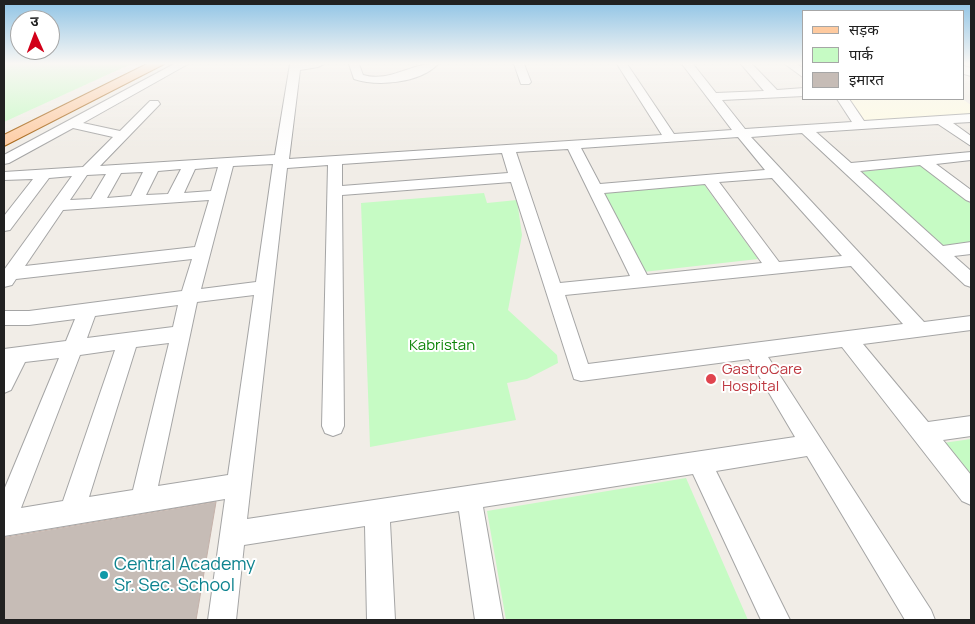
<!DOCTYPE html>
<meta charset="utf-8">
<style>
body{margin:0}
#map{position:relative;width:975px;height:624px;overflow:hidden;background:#f1ede7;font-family:Manrope,"Noto Sans Devanagari",sans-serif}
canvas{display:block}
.frame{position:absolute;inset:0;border:5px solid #212121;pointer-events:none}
.legend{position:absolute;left:802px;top:10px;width:162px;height:90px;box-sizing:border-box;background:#fff;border:1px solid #a6a6a6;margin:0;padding:6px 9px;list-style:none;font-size:15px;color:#212121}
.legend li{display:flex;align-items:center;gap:10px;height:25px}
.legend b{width:25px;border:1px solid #a6a6a6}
.north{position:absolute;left:10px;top:10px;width:50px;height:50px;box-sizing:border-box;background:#fff;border:1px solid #a6a6a6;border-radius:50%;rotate:358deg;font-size:14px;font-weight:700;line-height:20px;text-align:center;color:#212121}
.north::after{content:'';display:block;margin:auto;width:18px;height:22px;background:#d20019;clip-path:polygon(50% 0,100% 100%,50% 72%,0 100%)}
</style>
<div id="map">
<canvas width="975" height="624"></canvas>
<div class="frame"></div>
<ul class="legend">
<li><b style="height:6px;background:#feca9f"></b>सड़क</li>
<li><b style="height:14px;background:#c6fbc4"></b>पार्क</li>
<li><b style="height:14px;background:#c6bcb6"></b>इमारत</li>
</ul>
<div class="north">उ</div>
</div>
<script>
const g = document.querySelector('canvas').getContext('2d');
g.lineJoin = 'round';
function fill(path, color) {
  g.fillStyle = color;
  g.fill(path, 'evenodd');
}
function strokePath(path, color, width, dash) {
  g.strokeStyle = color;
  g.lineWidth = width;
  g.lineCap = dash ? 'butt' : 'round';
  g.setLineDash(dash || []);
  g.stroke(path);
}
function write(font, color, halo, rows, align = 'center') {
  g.font = font + ' Manrope,sans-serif';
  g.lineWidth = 4;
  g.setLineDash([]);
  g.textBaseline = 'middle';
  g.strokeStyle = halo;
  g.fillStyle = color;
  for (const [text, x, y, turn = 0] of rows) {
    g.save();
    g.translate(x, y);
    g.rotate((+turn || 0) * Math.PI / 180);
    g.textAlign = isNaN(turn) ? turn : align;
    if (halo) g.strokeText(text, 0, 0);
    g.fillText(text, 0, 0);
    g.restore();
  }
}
fill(new Path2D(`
 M849 99H962L971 105V115L864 123Z`), '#fffce3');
fill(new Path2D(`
 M4 64H131L4 122Z
 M922 165 971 204V243L944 246 860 172Z
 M703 183 758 259 643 272 603 193Z
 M484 193 487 203 517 200 522 235 508 310 557 355 558 363 527 379 507 383 516 420 370 447 361 203Z
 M971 439V479L943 443Z
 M686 478 748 620H506L487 511Z`), '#c6fbc4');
const building = new Path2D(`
 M216 502 196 620H4V538Z`);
fill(building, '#c6bcb6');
strokePath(building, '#c4b1a9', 1);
const minor = new Path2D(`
 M174 64H188L83 123 120 131 150 101H158L160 104 100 166 275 155 290 64H324L318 67 300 70 289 159 662 135 617 64H627L674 134 732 130 682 64H693L716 93 764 91 741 64H752L777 90 804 88V96L722 100 745 129 852 122 837 99H849L864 121 971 114V122L953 123 971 136V146L938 124 816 132 851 163 971 152V160L936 164 971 190V202L966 200 920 165 860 171 943 246 971 242V254L954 256 971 271V287L965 285 802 133 751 137 924 322 971 316V330L863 344 928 422 971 416V436L943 440 971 475V505L962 501 842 347 768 357 931 610 935 620H905L807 456 716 471 790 620H761L693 474 483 507 503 620H475L459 511 390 522 395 620H367L365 526 244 545 236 620H208L225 499 4 536V490L59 358 25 362 11 390 4 393V349L66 341 75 319 29 325H4V311H29L182 291 192 259 16 279 12 285 4 287V270L72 176 49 178 10 230 4 231V216L33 179 4 180V172L83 167 113 137 73 128 9 163 4 164V155ZM738 137 765 170 600 184 581 148ZM568 149 630 276 560 283 516 152ZM502 153 508 173 342 186V164ZM273 164 256 282 201 289 233 166ZM328 165 322 426 325 433 333 436 341 433 344 426 342 195 511 182 574 379 581 381 749 359 795 437 247 519 287 168ZM218 167 211 191 184 193 195 169ZM181 169 168 194 146 195 158 171ZM143 172 131 196 107 198 121 173ZM106 174 91 199 70 200 87 175ZM772 178 842 256 779 262 719 182ZM705 184 762 263 647 275 604 193ZM209 200 195 247 25 266 63 210ZM851 266 903 324 588 364 565 295ZM254 295 228 475 158 486 197 302ZM178 305 173 327 87 338 95 316ZM169 343 133 490 89 497 136 347ZM115 350 63 501 21 508 80 355Z
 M349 64H359L363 75C391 83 412 62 438 64 420 83 378 87 354 79Z
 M514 64H524L531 82 529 84H521Z
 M785 64H797L804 69V78Z
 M964 66 971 68V76L964 74Z`);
const major = new Path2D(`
 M147 64H164L4 146V135Z`);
strokePath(minor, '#a5a5a5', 2);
strokePath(major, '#9e5700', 2);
fill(minor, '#fff');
fill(major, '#feca9f');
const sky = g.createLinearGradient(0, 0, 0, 151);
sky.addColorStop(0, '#8ec3e5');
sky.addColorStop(0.42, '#f9f7f4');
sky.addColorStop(1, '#f9f7f400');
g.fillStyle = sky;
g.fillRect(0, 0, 975, 151);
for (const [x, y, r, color] of [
 [711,379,6,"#e0444e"],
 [104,575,5,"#0f9aa8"]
]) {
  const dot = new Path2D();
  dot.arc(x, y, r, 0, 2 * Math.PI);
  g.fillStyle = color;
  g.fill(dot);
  strokePath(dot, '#fff', 2);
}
write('15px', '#0d8509', '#fff', [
 ["Kabristan",442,346]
]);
write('15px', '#be3a42', '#fff', [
 ["GastroCare",722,370],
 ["Hospital",722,387]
], 'left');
write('18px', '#0d838f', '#fff', [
 ["Central Academy",114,565],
 ["Sr. Sec. School",114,586]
], 'left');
</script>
